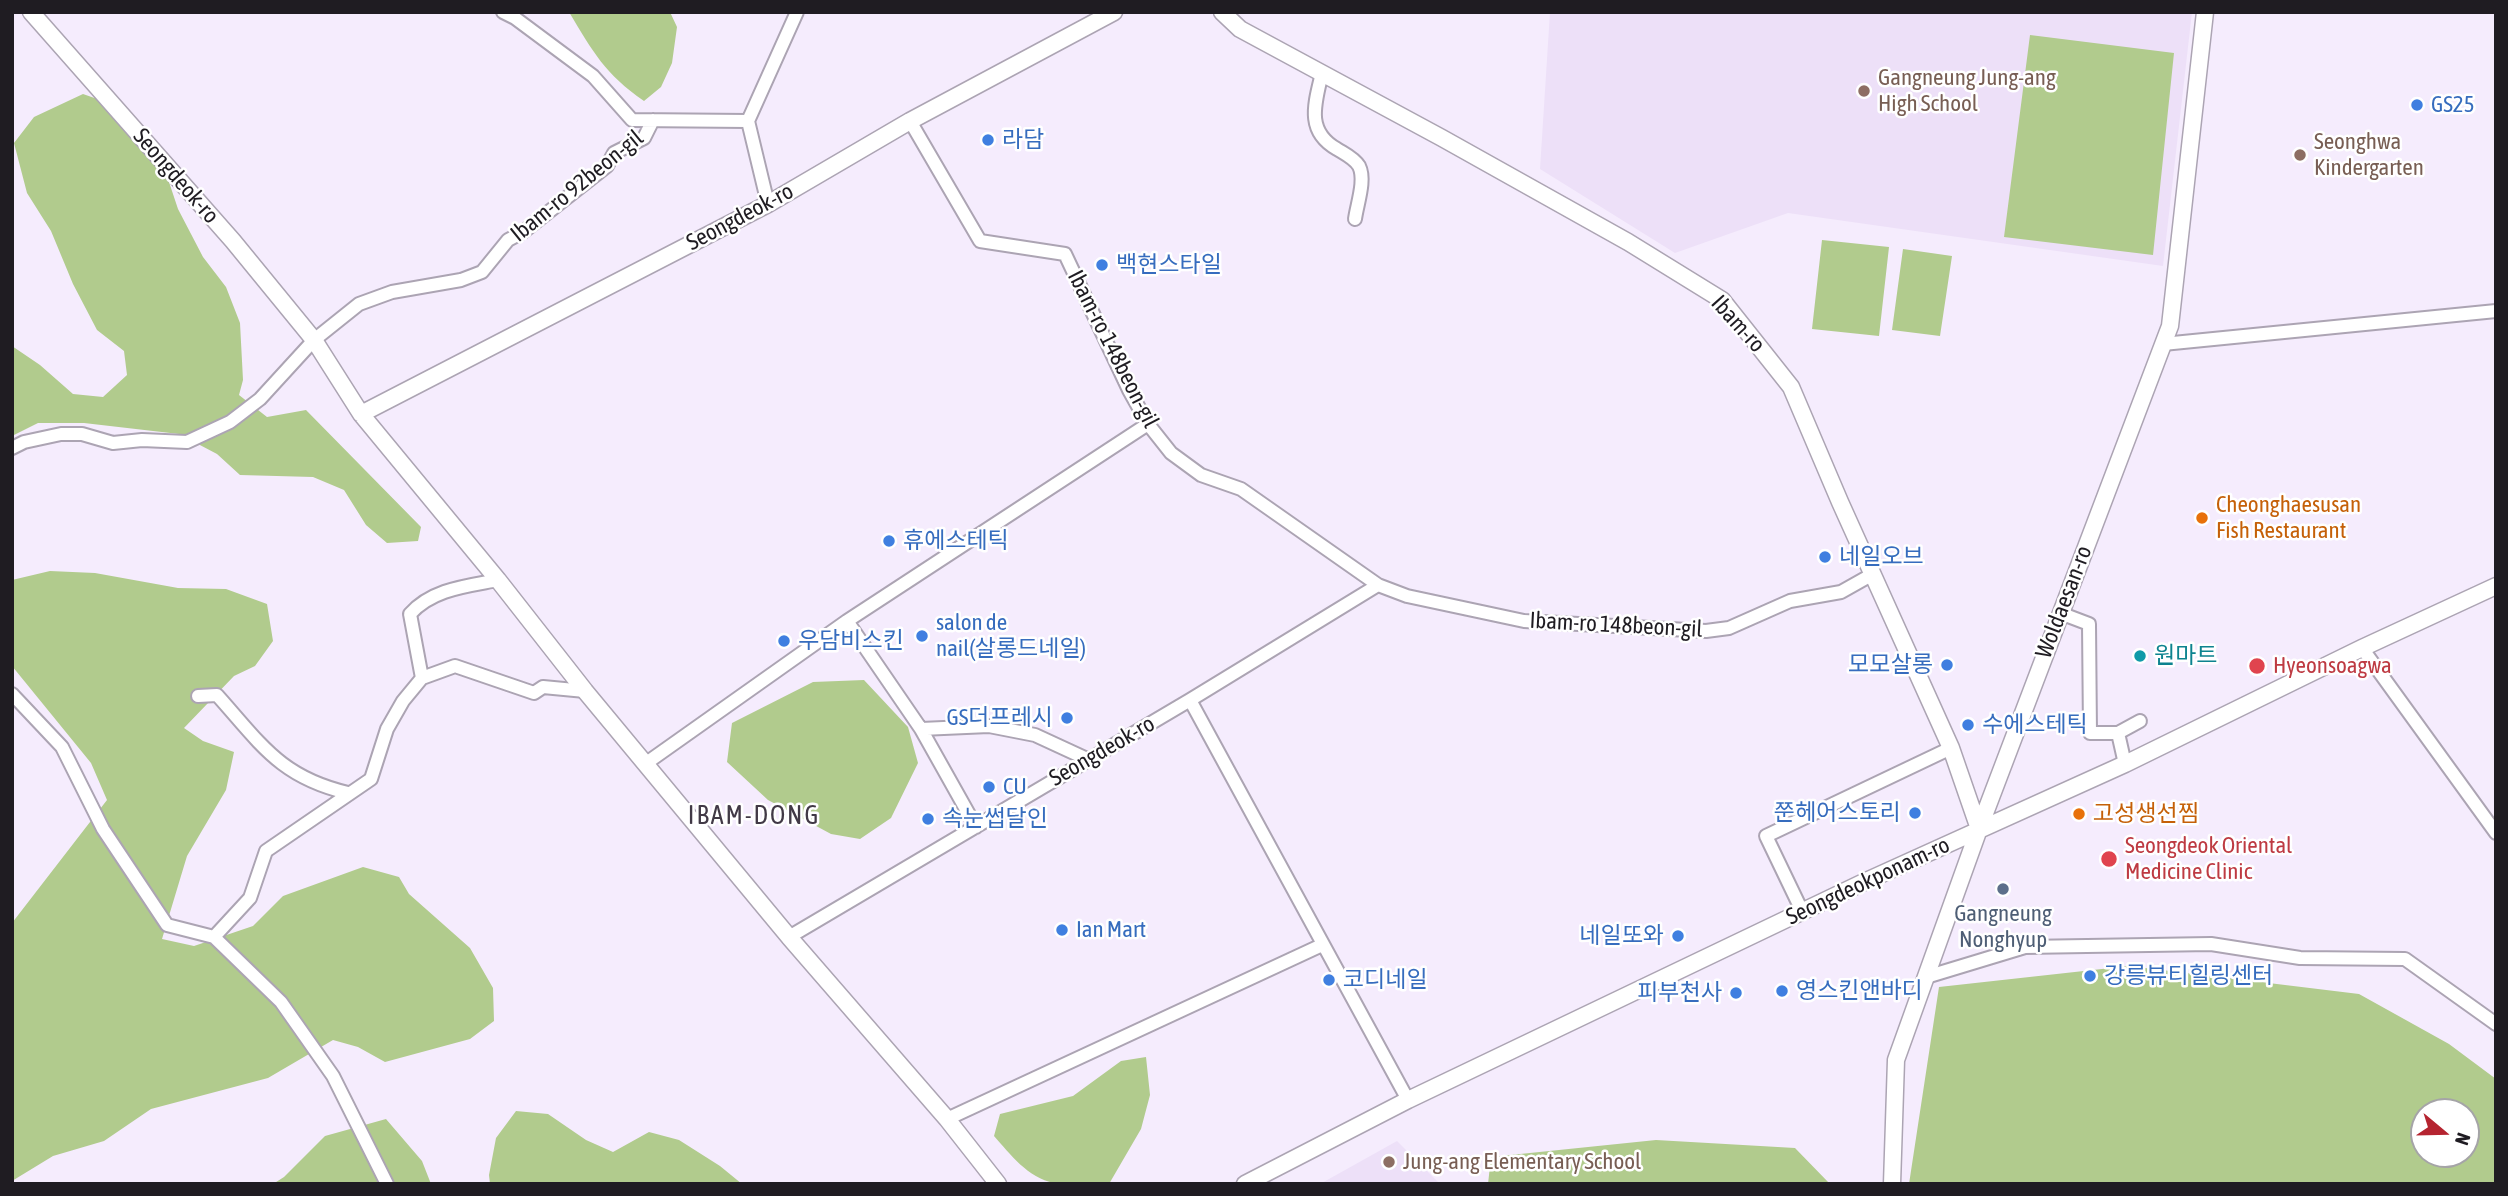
<!DOCTYPE html>
<meta charset="utf-8">
<style>
body{margin:0}
#map{position:relative;width:2508px;height:1196px;overflow:hidden;background:#f5ecfd;font-family:"Asap Condensed",sans-serif}
canvas{display:block}
.frame{position:absolute;inset:0;border:14px solid #1f1c22;pointer-events:none}
.north{position:absolute;left:2410px;top:1098px;width:70px;height:70px;box-sizing:border-box;background:#fff;border:2px solid #a5a4a7;border-radius:50%;rotate:109deg;font-size:19px;font-weight:700;line-height:28px;text-align:center;color:#1f1c22}
.north::after{content:'';display:block;margin:auto;width:24px;height:32px;background:#b52430;clip-path:polygon(50% 0,100% 100%,50% 72%,0 100%)}
</style>
<div id="map">
<canvas width="2508" height="1196"></canvas>
<div class="frame"></div>
<div class="north">N</div>
</div>
<script>
const g = document.querySelector('canvas').getContext('2d');
g.lineJoin = 'round';
function fill(path, color) {
  g.fillStyle = color;
  g.fill(path, 'evenodd');
}
function strokePath(path, color, width, dash) {
  g.strokeStyle = color;
  g.lineWidth = width;
  g.lineCap = dash ? 'butt' : 'round';
  g.setLineDash(dash || []);
  g.stroke(path);
}
function write(font, color, halo, rows, align = 'center') {
  g.font = font + ' "Asap Condensed","Noto Sans KR",sans-serif';
  g.lineWidth = 5;
  g.setLineDash([]);
  g.textBaseline = 'middle';
  g.strokeStyle = halo;
  g.fillStyle = color;
  for (const [text, x, y, turn = 0] of rows) {
    g.save();
    g.translate(x, y);
    g.rotate((+turn || 0) * Math.PI / 180);
    g.textAlign = isNaN(turn) ? turn : align;
    if (halo) g.strokeText(text, 0, 0);
    g.fillText(text, 0, 0);
    g.restore();
  }
}
fill(new Path2D(`
 M1550 12H2192L2163 266 1788 213 1675 253 1540 169Z
 M1397 1141 1440 1184H1320Z`), '#ede0f8');
fill(new Path2D(`
 M569 12H670L677 27 672 63 661 87 644 101C605 74 593 52 569 12Z
 M2030 35 2174 53 2153 255 2004 237Z
 M83 94 123 108 162 161 178 209 203 257 226 287 240 323 243 380 239 395 267 417 306 410 421 527 418 541 387 543 366 525 344 490 313 477 240 475 217 454 179 434 84 423H38L12 436V346L40 365 73 394 103 397 127 375 124 351 97 330 73 284 51 231 27 193 14 143 34 117Z
 M1822 240 1889 247 1879 336 1812 329Z
 M1903 249 1952 256 1940 336 1892 330Z
 M50 571 95 573 178 588 226 589 267 604 273 641 255 666 234 676 184 728 203 741 234 752 226 790 187 856 162 939 194 946 253 926 283 896 363 867 399 877 409 894 470 948 493 988 494 1021 470 1039 385 1062 358 1047 333 1040 268 1078 151 1109 104 1141 53 1156 12 1181V923L107 800 91 763 12 666V580Z
 M864 680 908 727 918 763 891 818 860 839 831 834 768 800 727 762 732 723 813 682Z
 M2129 966 2359 994 2449 1044 2496 1079V1184H1909L1939 987ZM2424 1112H2466V1154H2424Z
 M1146 1057 1150 1095 1141 1129 1109 1184C1092 1184 1070 1187 1054 1183 1028 1178 1010 1154 994 1136L1000 1114 1073 1096 1121 1061Z
 M516 1111 548 1114 586 1140 613 1152 649 1132 679 1140 720 1166 742 1184H490L489 1175 496 1138Z
 M386 1119 422 1161 431 1184H273L284 1177 325 1136Z
 M1656 1140 1795 1148 1830 1184H1488L1491 1157Z`), '#b1cb8d');
const minor = new Path2D(`
 M503 12 515 18 593 76 632 120 748 121
 M1322 73C1315 103 1305 131 1337 149 1345 154 1354 158 1359 166 1366 180 1357 204 1355 219
 M910 121 980 241 1065 254 1129 390 1148 424 1171 453 1201 475 1241 489 1378 585 1407 596 1524 621 1706 631 1729 628 1790 601 1841 592 1873 574
 M768 204 748 121 797 12
 M2163 344 2496 311
 M12 448 24 442 61 434H82L113 443 142 440 187 442 230 422 260 399 314 340 359 304 392 292 461 280 482 272 508 240 523 232 607 166 614 153 644 138 653 120
 M2060 613 2089 624 2090 733H2118L2140 721
 M847 621 921 729 976 827
 M2362 648 2496 833
 M422 678 410 614C432 589 467 586 498 580
 M12 694 62 747 103 829 167 925 214 937 281 1002 333 1076 387 1184
 M198 696 217 695C261 744 280 777 348 793
 M1190 700 1408 1100
 M921 729 989 726 1035 735 1087 759
 M2118 733 2125 764
 M645 764 847 621 1148 424
 M1802 911 1766 836 1951 748
 M214 937 250 898 266 851 371 779 387 729 403 701 422 678 455 666 534 693 543 687 585 691
 M789 937 1190 700 1378 585
 M1926 977 2025 947 2211 944 2300 958 2405 959 2496 1024
 M947 1119 1322 945`);
const tertiary = new Path2D(`
 M31 12 233 241 314 340 361 414 498 580 585 691 789 937 947 1119 998 1184
 M1222 12 1240 29 1442 138 1628 242 1722 300 1791 387 1840 502 1951 748 1979 829
 M361 414 768 204 910 121 1114 12
 M1245 1184 1408 1100 1864 882 2125 764 2362 648 2496 586
 M1892 1184 1896 1060 1979 829 2170 326 2205 12`);
strokePath(minor, '#aca4b3', 16);
strokePath(tertiary, '#aca4b3', 19);
strokePath(minor, '#fff', 12);
strokePath(tertiary, '#fff', 16);
for (const [x, y, r, color] of [
 [1864,91,7,"#8d6e63"],
 [2417,105,7,"#3f7fe0"],
 [988,140,7,"#3f7fe0"],
 [2300,155,7,"#8d6e63"],
 [1102,265,7,"#3f7fe0"],
 [2202,518,7,"#e8710a"],
 [889,541,7,"#3f7fe0"],
 [1825,557,7,"#3f7fe0"],
 [922,636,7,"#3f7fe0"],
 [784,641,7,"#3f7fe0"],
 [2140,656,7,"#0f9aa8"],
 [1947,665,7,"#3f7fe0"],
 [2257,666,9,"#e0444e"],
 [1067,718,7,"#3f7fe0"],
 [1968,725,7,"#3f7fe0"],
 [989,787,7,"#3f7fe0"],
 [1915,813,7,"#3f7fe0"],
 [2079,814,7,"#e8710a"],
 [928,819,7,"#3f7fe0"],
 [2109,859,9,"#e0444e"],
 [2003,889,7,"#5c6f8a"],
 [1062,930,7,"#3f7fe0"],
 [1678,936,7,"#3f7fe0"],
 [2090,976,7,"#3f7fe0"],
 [1329,980,7,"#3f7fe0"],
 [1782,991,7,"#3f7fe0"],
 [1736,993,7,"#3f7fe0"],
 [1389,1162,7,"#8d6e63"]
]) {
  const dot = new Path2D();
  dot.arc(x, y, r, 0, 2 * Math.PI);
  g.fillStyle = color;
  g.fill(dot);
  strokePath(dot, '#fff', 2.5);
}
write('23px', '#785e54', '#fff', [
 ["Gangneung Jung-ang",1878,78],
 ["High School",1878,104],
 ["Seonghwa",2314,142],
 ["Kindergarten",2314,168],
 ["Jung-ang Elementary School",1403,1162]
], 'left');
write('23px', '#366cbe', '#fff', [
 ["GS25",2431,105],
 ["라담",1002,140],
 ["백현스타일",1116,265],
 ["휴에스테틱",903,541],
 ["네일오브",1839,557],
 ["salon de",936,623],
 ["nail(살롱드네일)",936,649],
 ["우담비스킨",798,641],
 ["모모살롱",1933,665,"right"],
 ["GS더프레시",1053,718,"right"],
 ["수에스테틱",1982,725],
 ["CU",1003,787],
 ["쭌헤어스토리",1901,813,"right"],
 ["속눈썹달인",942,819],
 ["Ian Mart",1076,930],
 ["네일또와",1664,936,"right"],
 ["강릉뷰티힐링센터",2104,976],
 ["코디네일",1343,980],
 ["영스킨앤바디",1796,991],
 ["피부천사",1722,993,"right"]
], 'left');
write('23px', '#1f1c22', '#fff', [
 ["Seongdeok-ro",176,176,49],
 ["Ibam-ro 92beon-gil",577,186,-39],
 ["Seongdeok-ro",740,217,-28],
 ["Ibam-ro",1738,324,48],
 ["Ibam-ro 148beon-gil",1113,349,63],
 ["Woldaesan-ro",2064,602,-69],
 ["Ibam-ro 148beon-gil",1616,625,3],
 ["Seongdeok-ro",1102,751,-30],
 ["Seongdeokponam-ro",1868,881,-25]
]);
write('23px', '#c56008', '#fff', [
 ["Cheonghaesusan",2216,505],
 ["Fish Restaurant",2216,531],
 ["고성생선찜",2093,814]
], 'left');
write('23px', '#0d838f', '#fff', [
 ["원마트",2154,656]
], 'left');
write('23px', '#be3a42', '#fff', [
 ["Hyeonsoagwa",2273,666],
 ["Seongdeok Oriental",2125,846],
 ["Medicine Clinic",2125,872]
], 'left');
write('23px', '#4e5e75', '#fff', [
 ["Gangneung",2003,914],
 ["Nonghyup",2003,940]
]);
g.letterSpacing = '2px';
write('26px', '#413946', '#fff', [
 ["IBAM-DONG",754,816]
]);
g.letterSpacing = '0px';
</script>
